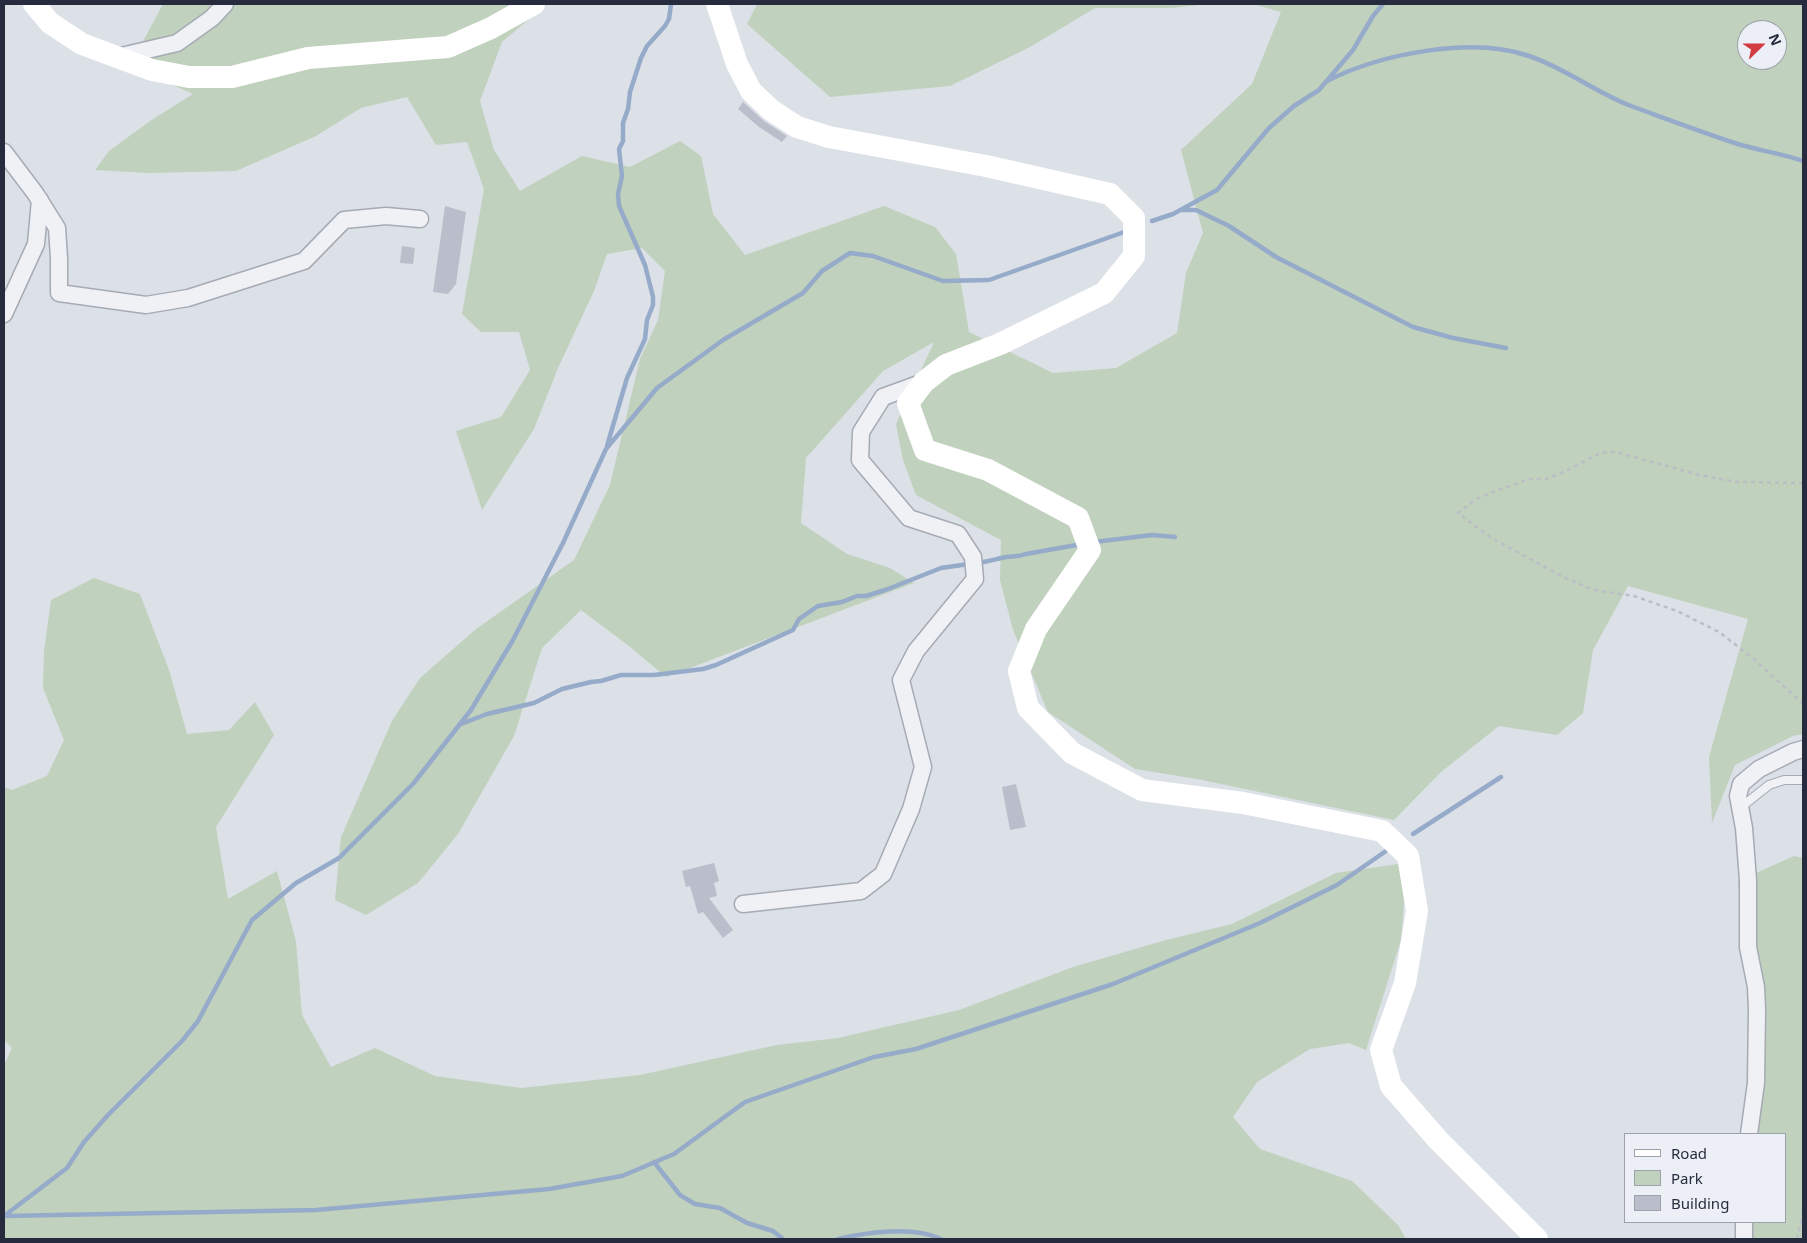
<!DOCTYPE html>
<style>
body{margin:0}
#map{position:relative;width:1807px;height:1243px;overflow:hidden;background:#dce0e7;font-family:"Noto Sans",sans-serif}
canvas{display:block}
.frame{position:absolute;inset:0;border:5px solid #262c3e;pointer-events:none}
.legend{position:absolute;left:1624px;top:1133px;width:162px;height:90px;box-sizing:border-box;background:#eceff5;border:1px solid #9da1ac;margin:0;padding:6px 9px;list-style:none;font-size:15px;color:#262c3e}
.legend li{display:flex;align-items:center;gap:10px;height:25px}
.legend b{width:25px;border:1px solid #9da1ac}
.north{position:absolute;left:1737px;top:20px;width:50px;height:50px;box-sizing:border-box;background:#eceff5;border:1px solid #9da1ac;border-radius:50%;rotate:68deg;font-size:14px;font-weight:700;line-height:20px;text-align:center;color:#262c3e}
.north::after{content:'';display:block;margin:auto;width:18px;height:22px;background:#d33b43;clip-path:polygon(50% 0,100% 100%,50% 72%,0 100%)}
</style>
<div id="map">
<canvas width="1807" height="1243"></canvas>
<div class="frame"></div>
<ul class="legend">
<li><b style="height:6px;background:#fff"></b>Road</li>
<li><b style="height:14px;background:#c0d1bd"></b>Park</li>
<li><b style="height:14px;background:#babeca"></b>Building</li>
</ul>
<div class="north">N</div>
</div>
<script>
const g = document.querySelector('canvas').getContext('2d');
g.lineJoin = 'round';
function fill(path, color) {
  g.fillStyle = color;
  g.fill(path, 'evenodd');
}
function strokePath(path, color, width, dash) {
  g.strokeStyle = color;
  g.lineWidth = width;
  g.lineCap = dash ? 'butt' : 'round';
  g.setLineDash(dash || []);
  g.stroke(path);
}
fill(new Path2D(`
 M163 4H547L502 42 480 101 494 150 520 191 582 156 630 167 680 141 701 156 713 214 745 255 884 206 935 227 956 254 969 332 1053 373 1116 368 1177 333 1186 273 1203 233 1181 150 1252 84 1281 12 1253 4H1803V734L1793 736 1735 765 1712 823 1709 757 1748 619 1628 586 1593 650 1583 713 1557 735 1499 726 1441 772 1394 820 1197 779 1135 769 1048 712 1013 630 1000 580 1001 540 916 495 903 460 896 424 934 342 883 371 806 458 801 523 847 554 890 568 914 583 666 677 629 646 581 610 542 648 514 736 458 834 418 883 366 915 335 900 341 837 392 721 420 678 476 629 574 560 610 485 640 359 658 320 665 271 642 248 607 254 594 291 558 368 534 429 482 510 456 431 501 417 530 370 519 332H481L462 314 484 189 467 142 436 145 407 97 361 108 316 136 236 171 148 173 95 170 109 151 150 121 193 94 130 66ZM1747 30H1777V60H1747Z
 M757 4H1207L1172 8H1095L1030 47 950 86 830 97 747 24Z
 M94 578 140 594 169 670 187 734 229 730 255 702 274 735 216 827 228 899 277 871 296 941 302 1015 331 1067 375 1048 435 1076 521 1088 640 1075 777 1045 838 1038 959 1010 1073 967 1166 940 1232 924 1336 873 1398 864 1405 889 1401 940 1366 1050 1349 1043 1310 1049 1257 1082 1233 1117 1260 1149 1352 1181 1398 1225 1406 1239H4V1065L12 1048 4 1040V787L12 790 47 776 64 740 43 688 44 651 51 600Z
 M1794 856 1803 858V1239H1746L1742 1222H1786V1134H1751L1748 960 1738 881Z`), '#c0d1bd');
strokePath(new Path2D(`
 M1327 81C1380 54 1471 36 1529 56 1565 68 1595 92 1631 106 1667 119 1704 133 1741 145 1762 151 1783 154 1803 161
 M1180 210H1196L1229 226 1276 257 1413 327 1453 338 1506 348
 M1152 221 1173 214 1217 190 1269 128 1294 106 1319 90 1353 50 1373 16 1383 4
 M607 446 627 378 645 339 647 320 653 305V297L645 265 619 206 618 194 622 176 619 149 623 141V123L628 109 630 92 641 58 647 46 665 26 669 19 671 4
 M1094 542 1152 535 1175 537
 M977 563C987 562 996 559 1006 557 1013 556 1018 557 1026 554L1082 544
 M461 724 487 714 534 703 562 689 591 682 601 681 621 675H654L703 669 716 665 793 630 799 619 818 606 842 602 857 596H866L888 589 941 568 969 564
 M1413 834 1501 777
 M654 1162 680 1195 695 1204 720 1208 747 1223 773 1231 783 1239
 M4 1216 67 1168 84 1142 108 1115 182 1041 198 1021 252 920 296 883 339 858 413 784 471 710 513 640 563 543 606 449 657 388 723 340 803 293 822 271 850 253 873 256 943 281 989 280 1127 231
 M4 1216 316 1210 549 1189 622 1176 674 1154 745 1102 874 1057 916 1049 1113 984 1260 923 1337 885 1386 851
 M838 1239C868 1232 913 1226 941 1239`), '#96aac9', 4.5);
fill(new Path2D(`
 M743 102 764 121 787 136 782 142 759 127 738 109Z
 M445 206 466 212 456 284 448 294 433 292Z
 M402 246 415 248 413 264 400 263Z
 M1016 784 1026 827 1010 830 1002 787Z
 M714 863 719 881 714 883 717 896 709 898 733 930 723 938 703 912 698 914 690 886 686 887 682 871Z`), '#babeca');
const lane = new Path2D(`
 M1743 810 1745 804 1769 785 1784 780H1803`);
const street = new Path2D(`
 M117 57 177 43 212 18 225 4
 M4 152 35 193 57 228 59 258V293L146 305 188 298 304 261 344 220 386 216 420 219
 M4 314 36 244 40 200
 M743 904 861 891 883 874 911 809 923 767 901 680 916 651 975 579 973 557 958 534 909 518 860 460 861 432 883 397 924 382
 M1749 1134 1756 1083 1757 1010 1756 987 1748 947V880L1744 828 1738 796 1741 784 1759 769 1793 752 1803 749
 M1744 1239V1222`);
strokePath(lane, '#a5aab4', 10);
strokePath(street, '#a5aab4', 19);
strokePath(new Path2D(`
 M1803 483 1737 482 1699 475 1616 452 1600 453 1568 470 1546 479H1529L1490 493 1475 500 1458 513 1490 537 1563 577 1594 590 1634 596 1677 611 1719 632 1754 659 1803 704
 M1797 1239 1803 1213`), '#bbbec5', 2.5, [4, 4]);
strokePath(lane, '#eff1f5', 8);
strokePath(street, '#eff1f5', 16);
strokePath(new Path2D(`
 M34 4 50 23 82 44 152 70 189 77H232L308 58 448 47 491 28 534 4
 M717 4 737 64 751 91 771 110 797 127 829 137 986 166 1110 194 1134 218V256L1104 293 1000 344 946 365 924 382 908 403 925 450 988 470 1078 518 1090 550 1036 629 1019 671 1028 708 1072 753 1142 790 1243 803 1382 831 1408 856 1417 911 1405 983 1381 1050 1391 1086 1439 1141 1537 1239`), '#fff', 22);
</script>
